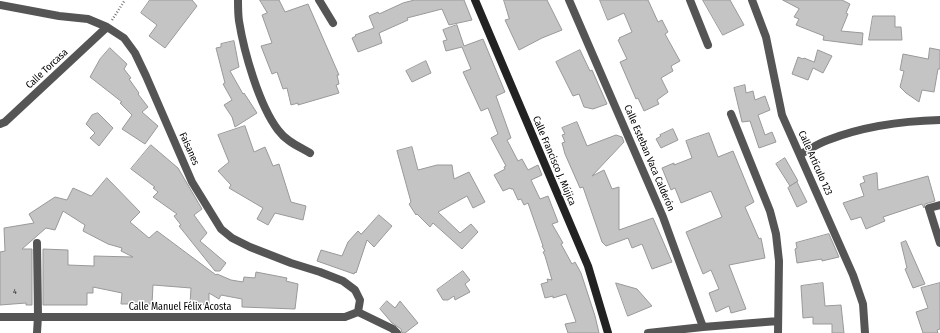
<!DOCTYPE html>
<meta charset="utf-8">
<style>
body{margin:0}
canvas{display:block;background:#fff}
</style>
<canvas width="940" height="333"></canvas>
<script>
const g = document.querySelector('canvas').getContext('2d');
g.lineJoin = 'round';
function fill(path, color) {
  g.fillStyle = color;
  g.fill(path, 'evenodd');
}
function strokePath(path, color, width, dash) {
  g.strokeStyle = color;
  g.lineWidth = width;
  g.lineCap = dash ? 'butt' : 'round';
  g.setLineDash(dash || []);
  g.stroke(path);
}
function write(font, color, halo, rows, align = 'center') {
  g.font = font + ' "Fira Sans Condensed",sans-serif';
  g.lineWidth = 3;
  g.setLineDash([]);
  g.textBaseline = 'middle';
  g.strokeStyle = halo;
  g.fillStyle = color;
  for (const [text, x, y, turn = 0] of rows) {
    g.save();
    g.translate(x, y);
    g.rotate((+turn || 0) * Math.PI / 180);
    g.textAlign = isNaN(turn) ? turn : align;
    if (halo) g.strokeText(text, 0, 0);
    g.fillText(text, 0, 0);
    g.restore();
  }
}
const building = new Path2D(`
 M150 0H192L197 6 165 48 149 36 157 25 141 13Z
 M260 0H279L285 12 308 4 339 75H337L339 84 336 85 339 93 298 105V103L291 105 287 88 283 89 277 72 272 74 261 46 272 43 262 15 267 13Z
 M415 0H464L472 20 449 25 442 9 407 18 408 20 379 33 382 43 358 52 352 38 356 36 355 35 374 28 369 16 378 12 379 14 403 3Z
 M504 0H547L562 30 542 38 519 50 505 20 509 19Z
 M600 0H648L658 22 662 20 668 32 665 34 680 61 671 66 673 71 661 78 668 92 657 100 659 104 644 111 638 98 636 99 620 62 627 59 618 40 620 39 619 38 632 32 624 13 608 20Z
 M703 0H730L744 25 723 35Z
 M783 0H842L850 4 846 13 848 14 841 31 863 33 862 45 823 40 824 36 796 25 799 19 794 17 799 9Z
 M873 16H895V27H901L902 40H869Z
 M457 25 464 46 483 39 505 92 496 96 511 138 507 140 518 161 522 159 528 170 538 165 542 175 531 180 540 199 548 196 558 222 552 224 563 243 561 244 572 264 575 262 581 273 595 316 599 333H568L565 324 576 322 566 294 553 298V296L545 298 541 284 548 282 547 279 552 280 545 256 543 252 545 251 542 246H543L528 203 524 205 521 199 518 200 513 189H511L510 188 503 191 494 175 505 169 504 167 506 166 491 138 498 134 488 108 481 111 463 72 471 69 462 47 446 51 443 41 447 40 443 30Z
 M234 41 239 67 230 71 243 94 244 93 257 113 235 127 232 117 224 105 232 100 223 84 225 83 216 48 221 47V44Z
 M110 48 127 64 124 69 131 78 129 79 139 93 138 94 148 107 142 112 158 126 145 144 122 129 132 115 120 103 122 102 90 77 100 59Z
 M930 48 940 50V69H938L934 92 922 90 919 102 906 93 900 87 904 71 900 70 903 54 928 59Z
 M580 50 590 71 592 70 607 104 593 109 584 107 579 94 573 96 556 62Z
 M818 50 832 56 823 73 813 68 808 80 792 74 798 57 803 59 804 58 814 62Z
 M426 61 431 73 412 82 406 71Z
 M745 85 746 93 753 91 755 100 765 96 770 110 758 115 765 135 772 132 776 142 759 148 750 121 742 122 734 88Z
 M98 113 113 128 99 146 90 138 95 133 86 124 92 115Z
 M577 122 587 146 616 135 622 137 624 142 592 176 604 170 612 189 619 187V230L653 218 672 262 652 269 642 244 632 248 628 238 606 246 602 242 583 187 580 188 565 154 562 143 565 142 562 135 565 134 562 128Z
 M245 126 254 152 265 147 273 166 279 164 291 202 306 206 303 220 275 213 268 225 257 219 263 208 229 188 231 185 218 171 229 162 218 135Z
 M673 129 678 140 661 148 656 139 661 136 660 135Z
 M709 133 718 157 733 151 754 202 745 207 759 239 761 238 765 258 729 265 746 309 731 313 729 306 716 312 709 293 719 289 711 270 703 274 686 232 722 217 711 191 681 203 675 188 671 190 662 168 674 163V165L692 158 686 141Z
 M151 145 178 168 202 209 194 215 207 233 200 241 226 263 220 271H215L179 226 181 225 174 216 177 214 153 197 158 192 153 188 155 187 131 169Z
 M412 147 418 170 437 165H452L454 179 469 172 485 202 473 208 467 196 438 212 460 233 471 224 478 232 462 249 433 223 430 227 417 214 416 215 409 204 411 202 397 151Z
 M785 158 798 181 790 186 776 164Z
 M877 173 878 190 928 176 935 201 925 204 924 208 922 204 883 217 885 221 866 229 861 217 851 220 843 203 864 196 860 184 865 182 863 177Z
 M107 178 140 212 130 222 149 238 157 231 216 275 217 274 231 280 243 282 244 277 255 278 256 272 287 278 286 281 298 284 295 309 242 307V299L221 295 219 299 209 293V305L190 304 191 288 153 285 152 304H121L122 293 93 287V293H87V305H43V249L68 250V265L94 266V256L133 257 121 251 122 248 108 244 83 231 85 225 63 211 55 230 46 228 22 249H32V305H26V303L0 305V252L5 251 4 228 34 223 29 214 55 197 67 200 73 188 91 196Z
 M797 182 807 202 797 207 788 188Z
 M379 215 392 226 374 247 367 240 356 273 355 272 354 274 317 261 321 250 342 256 348 242 358 231 361 234Z
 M829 234 839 257 822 261V259L797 263 795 249 797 248 796 243Z
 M906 241 925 284 913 288 905 269 907 268 901 243Z
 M463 271 470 280 465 284 470 292 455 300 454 296 448 300H443L437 290Z
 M616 283 637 289 652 306 628 316Z
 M823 283 825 306 841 305 844 333H832V324H813V317L803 318 801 286Z
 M940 283V329L937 330 938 333H923L916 312 928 308 921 288Z
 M387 301 395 308 400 301 418 323 405 333H402L401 329 392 323 380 309Z`);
fill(building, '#c4c4c4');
strokePath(building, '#999', 1);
strokePath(new Path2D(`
 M112 20 125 0`), '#777', 2.5, [1, 2]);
strokePath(new Path2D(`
 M238 0C238 7 238 14 239 21 244 52 259 105 278 130 286 141 298 146 310 153
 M319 0 333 23
 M569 0 663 217 703 327
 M690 0 708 45
 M752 0 766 37 782 115 853 275 863 304 865 333
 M0 5 59 16 88 19 107 27 124 38 135 53 146 76 192 182 221 229 232 238 250 247 291 263 320 272 343 281 355 290 360 300 358 312
 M731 114 770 211 776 234 779 261 778 333
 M0 124 5 122 107 27
 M801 154C810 149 819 143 828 140 864 126 902 121 940 120
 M940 205 929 208 940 243
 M37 243 38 316 37 333
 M358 312 393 329 397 333
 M0 317H345L358 312
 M648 333 703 327 778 321`), '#555', 8);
strokePath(new Path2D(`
 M475 0 588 266 608 333`), '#222', 8);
write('8px', '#313131', null, [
 ["4",15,292]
]);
write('10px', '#000', '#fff', [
 ["Calle Torcasa",47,69,-43],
 ["Faisanes",189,149,66],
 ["Calle Esteban Vaca Calderón",649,158,67],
 ["Calle Francisco J. Mújica",554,161,67],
 ["Calle Artículo 123",815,163,66],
 ["Calle Manuel Félix Acosta",180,307]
]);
</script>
